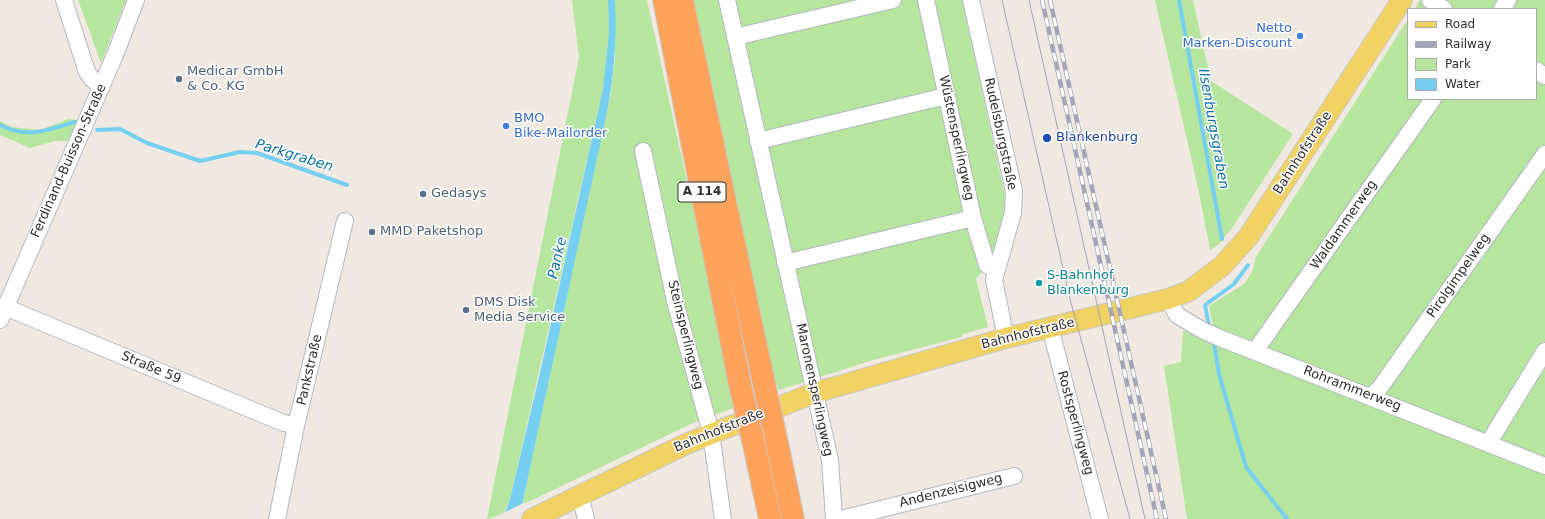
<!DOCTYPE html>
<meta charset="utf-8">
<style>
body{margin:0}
#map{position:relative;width:1545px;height:519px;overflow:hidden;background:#efe9e1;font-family:"DejaVu Sans",sans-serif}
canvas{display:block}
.legend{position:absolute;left:1407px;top:8px;width:130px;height:92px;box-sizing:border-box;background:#fff;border:1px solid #ababab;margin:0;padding:5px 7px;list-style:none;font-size:12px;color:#2e2e2e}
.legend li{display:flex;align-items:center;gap:8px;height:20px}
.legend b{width:20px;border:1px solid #ababab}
</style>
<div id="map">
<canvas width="1545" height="519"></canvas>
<ul class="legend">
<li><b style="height:5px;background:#f2d163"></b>Road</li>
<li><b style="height:5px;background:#a3a6b8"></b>Railway</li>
<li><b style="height:11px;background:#b6e59e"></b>Park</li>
<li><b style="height:11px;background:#75cff0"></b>Water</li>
</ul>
</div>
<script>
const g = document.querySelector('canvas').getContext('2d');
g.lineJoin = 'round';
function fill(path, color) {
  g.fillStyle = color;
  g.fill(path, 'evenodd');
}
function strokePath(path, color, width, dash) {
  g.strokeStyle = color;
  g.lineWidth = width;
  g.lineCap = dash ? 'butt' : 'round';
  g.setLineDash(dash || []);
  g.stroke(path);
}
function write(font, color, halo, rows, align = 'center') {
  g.font = font + ' "DejaVu Sans",sans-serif';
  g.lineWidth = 3;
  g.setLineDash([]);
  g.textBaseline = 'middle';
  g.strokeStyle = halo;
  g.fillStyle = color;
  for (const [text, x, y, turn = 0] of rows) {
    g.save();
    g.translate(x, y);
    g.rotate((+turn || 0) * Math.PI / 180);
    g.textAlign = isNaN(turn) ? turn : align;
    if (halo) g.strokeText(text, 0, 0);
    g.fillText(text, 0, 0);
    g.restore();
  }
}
fill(new Path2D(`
 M78 0H126L101 63Z
 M572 0H608L609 31 603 89 510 499 504 513 487 519 579 57Z
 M615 0H647L712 295 734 408 697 421 522 505 611 93 615 59Z
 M689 0H962L1005 195 1003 225 994 258 976 279 988 327 963 334 961 337 873 360 779 390 771 373Z
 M1155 0H1193L1211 81 1293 134 1232 228 1219 244 1210 250 1200 197Z
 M1420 0H1545V519H1187L1164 366 1181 362 1183 331 1213 326 1209 306 1244 284 1252 272 1256 257 1408 19V99H1536V9H1415Z
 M68 119 77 120 69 141H55L30 148 0 135V121L12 127 40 130Z`), '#b6e59e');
fill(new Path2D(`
 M608 0H615C617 40 614 78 606 117L519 519H503L510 499 539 377 603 89 609 31Z`), '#75cff0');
fill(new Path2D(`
 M525 502 521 519H501L502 514Z`), '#efe9e1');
strokePath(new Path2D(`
 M1179 0 1222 239
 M0 125C28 139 48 130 75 122L78 123
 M97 130 120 129 147 143 200 161 240 152 257 153 347 185
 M1209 326 1205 305 1234 284 1248 265
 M1214 343 1219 374 1246 467 1287 519`), '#75cff0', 4);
const minor = new Path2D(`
 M64 0 87 72 93 80 102 86
 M727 0 830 460 834 519
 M926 0 973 218 987 265 997 270
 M971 0 1014 191 1013 213 994 280 1006 338
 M1430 0 1444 9
 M1502 9 1508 0
 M735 37 893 0
 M1536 70 1545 76
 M758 141 946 96
 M643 151 676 305 711 433 723 519
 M785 263 973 218
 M1168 299 1177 315 1202 330 1220 338 1545 466
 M5 307 281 422 296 426
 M0 320 115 55 136 0
 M1050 327 1100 519
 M1255 351 1433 99
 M1371 396 1379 389 1545 154
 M1489 442 1545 351
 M580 495 586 519
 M277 519 296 426 345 221
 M841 519 1014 476`);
const major = new Path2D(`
 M532 519 686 444 814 393 1006 338 1168 299 1189 291 1222 266 1249 236 1402 0`);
const highway = new Path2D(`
 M664 0 740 385
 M682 0 763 379
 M777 443 793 519
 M755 449 770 519`);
strokePath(minor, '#b4b7c1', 18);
strokePath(major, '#c9c9c9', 22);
strokePath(highway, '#c9c9c9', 24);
strokePath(minor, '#fff', 16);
strokePath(major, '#f2d163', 20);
strokePath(highway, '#ffa35c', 22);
strokePath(new Path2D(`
 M1002 0 1070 299 1130 519
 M1029 0 1145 519`), '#a3a6b8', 1);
const rail = new Path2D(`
 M1042 0 1157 519
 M1050 0 1166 519`);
strokePath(rail, '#a3a6b8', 4.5);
strokePath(rail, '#fff', 3, [9]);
const highwayBridge = new Path2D(`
 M763 379 777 443
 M740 385 755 449`);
strokePath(highwayBridge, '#c9c9c9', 24, []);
strokePath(highwayBridge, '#ffa35c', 22);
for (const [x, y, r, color] of [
 [1300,36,4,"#3f7fe0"],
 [179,79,4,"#5c6f8a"],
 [506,126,4,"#3f7fe0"],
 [1047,138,5,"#1a4fb4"],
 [423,194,4,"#5c6f8a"],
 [372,232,4,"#5c6f8a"],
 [1039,283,4,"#0f9aa8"],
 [466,310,4,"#5c6f8a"]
]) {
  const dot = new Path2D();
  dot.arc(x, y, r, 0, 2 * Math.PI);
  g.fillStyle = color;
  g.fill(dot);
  strokePath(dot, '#fff', 1.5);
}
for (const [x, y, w] of [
 [702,192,48]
]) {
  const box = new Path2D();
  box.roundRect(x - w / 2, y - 10, w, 20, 3);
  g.fillStyle = '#fff';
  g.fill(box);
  strokePath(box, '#2e2e2e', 1);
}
write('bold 12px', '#2e2e2e', null, [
 ["A 114",702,192]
]);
write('13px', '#366cbe', '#fff', [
 ["Netto",1292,29],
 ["Marken-Discount",1292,44],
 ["BMO",514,119,"left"],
 ["Bike-Mailorder",514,134,"left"]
], 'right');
write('13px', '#4e5e75', '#fff', [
 ["Medicar GmbH",187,72],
 ["& Co. KG",187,87],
 ["Gedasys",431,194],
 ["MMD Paketshop",380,232],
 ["DMS Disk",474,303],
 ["Media Service",474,318]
], 'left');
write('13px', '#2e2e2e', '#fff', [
 ["Rudelsburgstraße",1000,134,78],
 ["Wüstensperlingweg",956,138,78],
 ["Bahnhofstraße",1303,153,-57],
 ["Ferdinand-Buisson-Straße",69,161,-66],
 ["Waldammerweg",1344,225,-55],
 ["Pirolgimpelweg",1459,276,-55],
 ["Bahnhofstraße",1028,334,-14],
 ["Steinsperlingweg",685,335,76],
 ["Straße 59",151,368,23],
 ["Pankstraße",310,370,-77],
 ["Rohrammerweg",1352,389,21],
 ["Maronensperlingweg",814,390,78],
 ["Rostsperlingweg",1075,423,75],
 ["Bahnhofstraße",719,431,-22],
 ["Andenzeisigweg",951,491,-14]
]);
write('13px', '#164399', '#fff', [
 ["Blankenburg",1056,138]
], 'left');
write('13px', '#0d838f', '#fff', [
 ["S-Bahnhof",1047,276],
 ["Blankenburg",1047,291]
], 'left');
write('italic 14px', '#0d6fa3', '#fff', [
 ["Ilsenburgsgraben",1213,129,80],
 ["Parkgraben",294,156,17],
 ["Panke",558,258,-77]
]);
</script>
